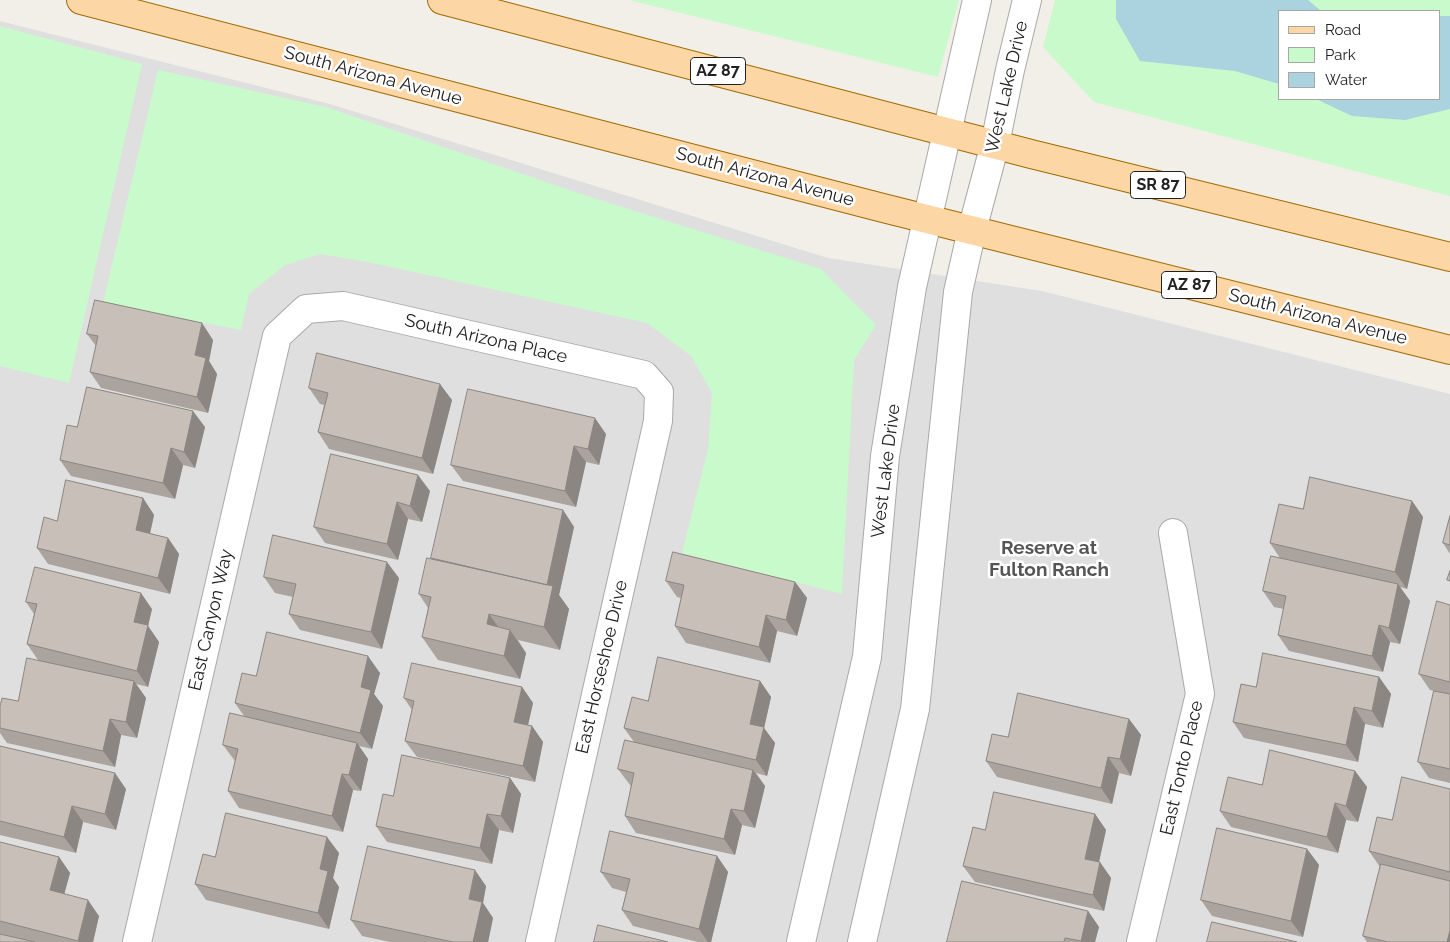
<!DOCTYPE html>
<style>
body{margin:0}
#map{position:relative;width:1450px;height:942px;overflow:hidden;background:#f2efe9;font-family:Raleway,sans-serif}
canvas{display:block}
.legend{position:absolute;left:1278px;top:10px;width:162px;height:90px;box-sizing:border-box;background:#fff;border:1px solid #a7a7a7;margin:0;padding:6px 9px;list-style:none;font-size:15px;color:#222}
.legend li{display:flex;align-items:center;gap:10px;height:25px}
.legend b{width:25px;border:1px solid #a7a7a7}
</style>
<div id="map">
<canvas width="1450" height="942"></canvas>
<ul class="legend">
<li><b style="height:6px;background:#fcd6a4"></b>Road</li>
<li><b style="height:14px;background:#c8facc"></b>Park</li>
<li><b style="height:14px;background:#aad3df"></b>Water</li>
</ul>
</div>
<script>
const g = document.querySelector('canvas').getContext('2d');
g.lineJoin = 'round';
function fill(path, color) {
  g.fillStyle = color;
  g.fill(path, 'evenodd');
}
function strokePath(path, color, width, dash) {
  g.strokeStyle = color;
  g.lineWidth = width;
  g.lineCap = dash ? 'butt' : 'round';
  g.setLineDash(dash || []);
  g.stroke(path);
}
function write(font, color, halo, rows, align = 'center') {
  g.font = font + ' Raleway,sans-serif';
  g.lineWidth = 5;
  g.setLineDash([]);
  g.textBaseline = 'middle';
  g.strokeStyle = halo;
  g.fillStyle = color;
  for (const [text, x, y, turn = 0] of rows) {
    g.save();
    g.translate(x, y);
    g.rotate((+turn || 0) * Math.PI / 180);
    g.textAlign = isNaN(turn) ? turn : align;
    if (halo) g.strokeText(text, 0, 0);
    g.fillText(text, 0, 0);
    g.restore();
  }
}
fill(new Path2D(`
 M0 21 330 104 828 258 1042 291 1450 394V942H0Z`), '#e0dfdf');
fill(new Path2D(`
 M629 0H959L938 77Z
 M1055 0H1450V196L1094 102 1043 47ZM1279 11H1439V99H1279Z
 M0 26 142 64 69 383 0 366Z
 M158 70 326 107 587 196 821 269 876 325 854 360 842 594 682 553 708 449 712 393 691 356 647 323 368 262 320 254 285 265 249 294 241 330 103 303Z`), '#c8facc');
fill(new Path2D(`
 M1116 0H1308L1321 11H1279V84L1235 71 1140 61 1116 19Z
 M1439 16H1450V109L1405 120 1352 116 1316 99H1439Z`), '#aad3df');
const minor = new Path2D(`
 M137 942 277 336 306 309 343 306 644 375 659 392 658 421 540 942
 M801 942 867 657 885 456 912 287 977 0
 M862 942 915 709 958 292 972 230 995 144 1010 70 1027 0
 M1141 942 1200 694 1173 533`);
const major = new Path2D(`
 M81 0 883 208 1450 350
 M442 0 1031 154 1450 257`);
strokePath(minor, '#a9a9a9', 30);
strokePath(major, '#a06b00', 30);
strokePath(minor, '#fff', 28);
strokePath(major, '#fcd6a4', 28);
fill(new Path2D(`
 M87 334 213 340 209 361 217 374 208 413 101 388 90 372 96 346Z
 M309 388 452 400 433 474 329 449 318 432 324 405 320 404Z
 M77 427H205L195 468 183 465 175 499 71 476 60 460Z
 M606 434 599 465 586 462 576 507 463 481 451 465Z
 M430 491 422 522 408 519 398 560 325 543 314 527Z
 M143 498 154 515 150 534 168 538 179 554 170 594 48 564 37 548 57 521Z
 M1412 501 1423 517 1407 589 1400 587 1410 601 1400 644 1390 642 1383 672 1289 651 1278 635 1284 609 1274 607 1263 591 1280 558 1270 543Z
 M563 510 574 527 559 595 569 609 560 650 518 640 526 653 520 679 438 660 422 637 428 608 419 594 432 559 431 558Z
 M1450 516V554L1443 543Z
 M264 577 399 578 382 649 300 630 289 614 293 597 275 593Z
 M666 581 795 582 807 598 797 636 777 631 770 663 686 643 675 626 681 598 677 597Z
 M26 602 152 609 148 626 159 642 148 687 136 684 146 698 137 738 121 735 115 767 7 743 0 733V706L18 701 38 660 27 644 34 614Z
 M1450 605V783L1429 778 1418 762 1434 691 1430 690 1419 674Z
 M380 673 374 694 383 706 372 749 359 746 368 759 361 791 353 790 343 832 239 808 228 791 235 761 223 745 244 716 235 703 256 676Z
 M1379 677 1391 694 1383 728 1365 724 1358 762 1244 738 1233 722 1256 687Z
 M760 681 771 697 764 728 775 743 767 776 756 773 765 786 755 828 742 825 735 855 636 833 625 816 631 786 630 785 618 769 634 742 624 728 648 701Z
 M522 687 533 703 528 725 532 726 543 742 535 782 417 757 405 741 412 710 404 698Z
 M1129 719 1141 735 1131 776 1119 773 1112 804 997 777 986 761 1008 737Z
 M0 746 126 789 116 830 83 822 76 853 0 835Z
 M1355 771 1367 787 1358 822 1346 820 1338 853 1231 827 1220 811 1262 785Z
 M510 778 521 794 513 833 499 830 492 864 387 842 376 826 393 796Z
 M1450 789V942H1367L1363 936 1380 867 1369 851 1392 820Z
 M1095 814 1106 830 1099 862 1111 878 1104 911 975 882 963 866 985 830Z
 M0 842 59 857 70 873 64 894 99 916 93 942H0Z
 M1307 849 1319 865 1303 937 1212 916 1201 900Z
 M339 853 333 878 339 887 329 929 206 900 195 884 215 857Z
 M717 856 728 872 711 942H698L633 926 622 910 626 892 612 888 601 872Z
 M486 886 483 903 493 918 488 942H390L362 936 351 920Z
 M1088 911 1099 927 1095 942H947Z`), '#aba49e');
fill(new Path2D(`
 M202 323 213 340 209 361 217 374 208 413 197 397 195 355Z
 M440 384 452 400 433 474 422 458Z
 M193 411 205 427 195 468 184 452Z
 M595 418 606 434 599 465 588 449Z
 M574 446 586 462 576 507 565 491Z
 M171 448 183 465 175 499 163 483Z
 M418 475 430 491 422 522 410 506Z
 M143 498 154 515 147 546 136 530Z
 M1412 501 1423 517 1407 589 1395 572Z
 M397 502 408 519 398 560 387 544Z
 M563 510 574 527 559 595 569 609 560 650 544 627 547 585Z
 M168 538 179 554 170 594 158 578Z
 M387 562 399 578 382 649 371 632Z
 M795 582 807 598 797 636 786 620Z
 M1398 584 1410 601 1400 644 1389 628Z
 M141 593 152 609 148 626 159 642 148 687 137 671 134 622Z
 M489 614 505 637 487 624Z
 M766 615 777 631 770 663 759 647Z
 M1379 625 1390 642 1383 672 1372 656Z
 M510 630 526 653 520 679 504 656Z
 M368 656 380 673 374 694 383 706 372 749 360 733 361 687Z
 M1379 677 1391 694 1383 728 1372 711Z
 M134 681 146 698 137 738 126 722Z
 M760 681 771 697 764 728 775 743 767 776 756 760 750 724Z
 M522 687 533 703 525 738 514 722Z
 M1354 707 1365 724 1358 762 1346 745Z
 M110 719 121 735 115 767 103 751Z
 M1129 719 1141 735 1131 776 1120 759Z
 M532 726 543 742 535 782 523 766Z
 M357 743 368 759 361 791 349 775Z
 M1108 757 1119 773 1112 804 1101 788Z
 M753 770 765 786 755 828 744 811Z
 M1355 771 1367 787 1358 822 1346 806Z
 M115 773 126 789 116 830 105 814Z
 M342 774 353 790 343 832 332 816Z
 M510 778 521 794 513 833 501 816Z
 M1335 803 1346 820 1338 853 1327 837Z
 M72 806 83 822 76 853 64 837Z
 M731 809 742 825 735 855 724 839Z
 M487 814 499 830 492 864 480 848Z
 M1095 814 1106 830 1096 875 1085 859Z
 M327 837 339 853 333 878 339 887 329 929 318 913 320 869Z
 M1307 849 1319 865 1303 937 1291 921Z
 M717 856 728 872 711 942H708L699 929Z
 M59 857 70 873 61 906 50 890Z
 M1100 862 1111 878 1104 911 1093 895Z
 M475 870 486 886 483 903 493 918 488 942H473L469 899Z
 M88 900 99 916 93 942H79L78 941Z
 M1088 911 1099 927 1095 942H1081V941Z
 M1450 930V942H1447Z`), '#8b8681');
const building = new Path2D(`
 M95 300 202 323 195 355 206 358 197 397 90 372 98 336 87 334Z
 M317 353 440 384 422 458 318 432 328 393 309 388Z
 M87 387 193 411 184 452 171 448 163 483 60 460 67 425 77 427Z
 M468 389 595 418 588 449 574 446 565 491 451 465Z
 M331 454 418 475 410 506 397 502 387 544 314 527Z
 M1310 477 1412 501 1395 572 1270 543 1279 504 1303 509Z
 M66 480 143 498 136 530 168 538 158 578 37 548 44 517 57 521Z
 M448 484 563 510 547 585 431 558Z
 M1450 516V545L1443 543Z
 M273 535 387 562 371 632 289 614 296 584 264 577Z
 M673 552 795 582 786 620 766 615 759 647 675 626 684 585 666 581Z
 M1271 556 1398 584 1389 628 1379 625 1372 656 1278 635 1286 596 1263 591Z
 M427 558 553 586 544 627 489 614 487 624 510 630 504 656 422 637 431 597 419 594Z
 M35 567 141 593 134 622 148 625 137 671 27 644 37 604 26 602Z
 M1450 571V581L1447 580Z
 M1437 601 1450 605V682L1419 674Z
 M267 632 368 656 361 687 371 690 360 733 235 703 242 673 256 676Z
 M1263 653 1379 677 1372 711 1354 707 1346 745 1233 722 1241 684 1256 687Z
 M658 657 760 681 750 724 764 727 756 760 624 728 632 697 648 701Z
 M27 658 134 681 126 722 110 719 103 751 0 728V706L2 698 18 701Z
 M412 663 522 687 514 722 532 726 523 766 405 741 414 701 404 698Z
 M1434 691 1450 694V769L1418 762Z
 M1018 693 1129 719 1120 759 1108 757 1101 788 986 761 992 734 1008 737Z
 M230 713 357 743 349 775 342 774 332 816 228 791 238 749 223 745Z
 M625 740 753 770 744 811 731 809 724 839 625 816 634 773 618 769Z
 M0 746 115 773 105 814 72 806 64 837 0 821Z
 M1270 750 1355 771 1346 806 1335 803 1327 837 1220 811 1228 777 1262 785Z
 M402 755 510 778 501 816 487 814 480 848 376 826 383 794 393 796Z
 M1402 777 1450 789V872L1369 851 1377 817 1392 820Z
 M994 792 1095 814 1085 859 1100 862 1093 895 963 866 973 827 985 830Z
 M226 813 327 837 320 869 328 871 318 913 195 884 203 854 215 857Z
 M1217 828 1307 849 1291 921 1201 900Z
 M610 831 717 856 699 929 622 910 630 879 601 872Z
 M0 842 59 857 50 890 88 900 78 941 0 921Z
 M368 846 475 870 469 899 482 902 473 942H453L351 920Z
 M1381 864 1450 881V930L1447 942H1388L1363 936Z
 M962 881 1088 911 1081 941 1065 938 1064 942H947Z
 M1212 922 1297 942H1207Z
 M598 925 668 942H594Z
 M0 934 35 942H0Z`);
fill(building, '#c7bfb8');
strokePath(building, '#8b8681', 1);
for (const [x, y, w] of [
 [718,71,55],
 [1158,185,55],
 [1189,285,55]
]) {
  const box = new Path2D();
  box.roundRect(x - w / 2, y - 13.5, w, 27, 4);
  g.fillStyle = '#fff';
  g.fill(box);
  strokePath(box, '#222', 1);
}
write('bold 16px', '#222', null, [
 ["AZ 87",718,71],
 ["SR 87",1158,185],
 ["AZ 87",1189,285]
]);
write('18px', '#222', '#fff', [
 ["South Arizona Avenue",373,76,15],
 ["West Lake Drive",1007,87,-77],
 ["South Arizona Avenue",765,177,15],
 ["South Arizona Avenue",1318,317,14],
 ["South Arizona Place",486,339,13],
 ["West Lake Drive",886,471,-83],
 ["East Canyon Way",211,620,-77],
 ["East Horseshoe Drive",602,667,-77],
 ["East Tonto Place",1182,768,-77]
]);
write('bold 19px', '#555', '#fff', [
 ["Reserve at",1049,548],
 ["Fulton Ranch",1049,570]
]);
</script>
